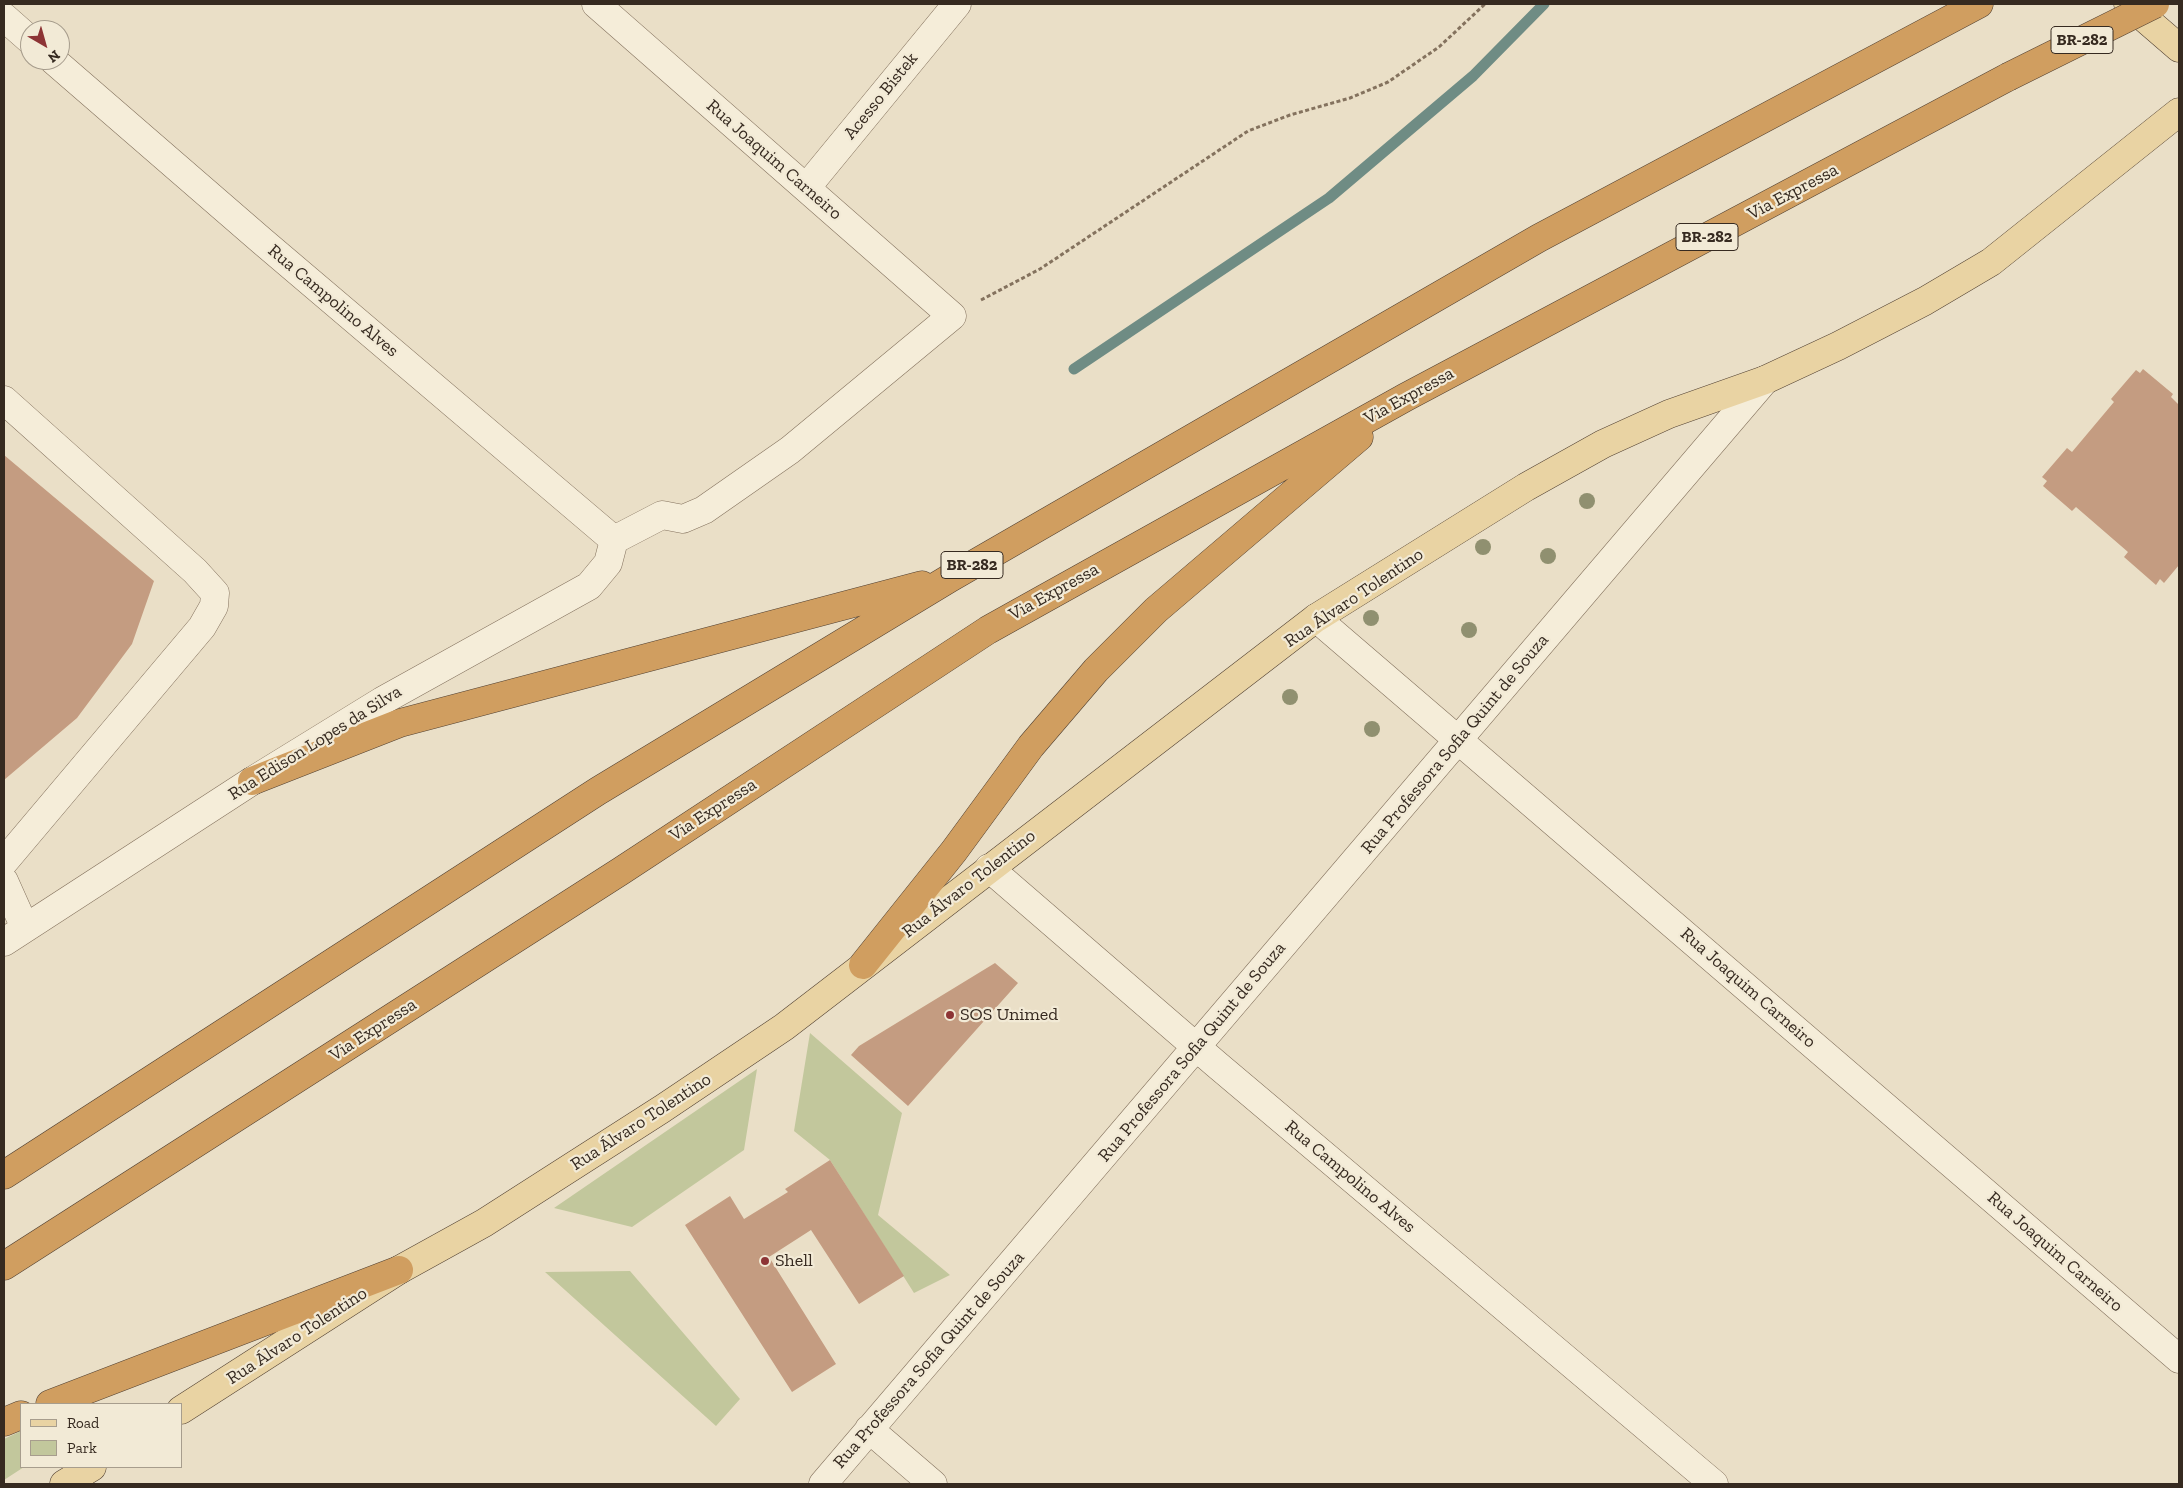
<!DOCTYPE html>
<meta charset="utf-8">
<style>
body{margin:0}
#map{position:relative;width:2183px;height:1488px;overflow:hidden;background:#eadfc7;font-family:"Zilla Slab",serif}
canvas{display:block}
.frame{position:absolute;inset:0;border:5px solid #362a20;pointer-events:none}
.legend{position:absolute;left:20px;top:1403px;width:162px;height:65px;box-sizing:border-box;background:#f2ead6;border:1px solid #a79d8d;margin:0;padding:6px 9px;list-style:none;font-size:15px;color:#362a20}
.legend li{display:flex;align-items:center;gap:10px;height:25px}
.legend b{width:25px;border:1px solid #a79d8d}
.north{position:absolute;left:20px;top:20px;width:50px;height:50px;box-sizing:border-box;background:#f2ead6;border:1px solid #a79d8d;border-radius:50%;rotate:142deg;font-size:14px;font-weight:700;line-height:20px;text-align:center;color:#362a20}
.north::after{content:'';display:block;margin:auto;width:18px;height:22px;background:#8d3435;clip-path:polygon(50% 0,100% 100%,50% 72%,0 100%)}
</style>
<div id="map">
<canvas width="2183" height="1488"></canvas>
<div class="frame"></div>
<ul class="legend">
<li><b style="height:6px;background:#e9d3a3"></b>Road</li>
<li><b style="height:14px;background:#c2c79c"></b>Park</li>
</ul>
<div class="north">N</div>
</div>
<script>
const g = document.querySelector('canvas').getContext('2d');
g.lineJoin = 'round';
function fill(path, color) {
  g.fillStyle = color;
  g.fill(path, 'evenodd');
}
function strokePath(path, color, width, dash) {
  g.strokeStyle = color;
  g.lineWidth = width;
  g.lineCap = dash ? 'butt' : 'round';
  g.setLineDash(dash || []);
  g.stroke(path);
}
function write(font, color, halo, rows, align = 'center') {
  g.font = font + ' "Zilla Slab",serif';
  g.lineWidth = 4.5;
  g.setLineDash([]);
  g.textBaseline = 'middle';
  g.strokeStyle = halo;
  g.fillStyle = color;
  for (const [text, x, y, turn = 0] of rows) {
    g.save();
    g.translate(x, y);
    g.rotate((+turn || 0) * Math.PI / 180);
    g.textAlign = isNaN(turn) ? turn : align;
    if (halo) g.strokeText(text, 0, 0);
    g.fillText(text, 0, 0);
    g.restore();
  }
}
fill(new Path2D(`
 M810 1033 902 1113 878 1215 950 1275 914 1293 830 1160 794 1131Z
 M757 1069 744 1150 632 1227 554 1208Z
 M630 1271 740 1399 716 1426 545 1272Z
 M21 1431V1467H24L4 1480V1439Z`), '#c2c79c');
strokePath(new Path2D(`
 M1074 369 1329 198 1473 76 1544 4`), '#6f8c84', 11);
fill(new Path2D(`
 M2143 369 2173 394 2171 397 2179 405V565L2164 583 2160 579 2156 585 2124 557 2128 552 2076 507 2072 511 2043 486 2047 481 2042 477 2067 448 2072 452 2114 402 2111 399 2136 370 2140 373Z
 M4 455 154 581 132 644 77 718 4 780Z
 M995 963 1018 983 908 1106 851 1055 859 1046Z
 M830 1160 904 1276 859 1304 811 1230 769 1257 836 1364 792 1392 685 1225 730 1196 744 1219 788 1192 785 1189Z`), '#c49c81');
const minor = new Path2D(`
 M596 4 952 316 790 450 704 510 683 519 662 515 614 540
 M4 17 30 40
 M53 60 262 241 614 540
 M806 188 957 4
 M4 400 195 571 215 593 214 606 202 627 4 862
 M1316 618 2179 1359
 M989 868 1216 1064 1714 1484
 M4 881 25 928
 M4 942 252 781 382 701 589 586 608 563 614 540
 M869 1429 933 1484
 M823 1484 1765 380`);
const major = new Path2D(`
 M2128 4 2179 48
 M181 1410 399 1270 484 1223 662 1109 784 1027 1316 618 1526 487 1603 444 1669 414 1765 380 1838 346 1925 301 1991 262 2179 112
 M64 1484 92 1467`);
const highway = new Path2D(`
 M252 781 400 723 922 585
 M863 965 954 851 1031 746 1096 670 1156 610 1359 437
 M4 1175 598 791 950 578 1539 238 1979 4
 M4 1266 621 871 988 630 1406 397 2008 77
 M50 1404 399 1270
 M4 1422 21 1415`);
strokePath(minor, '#84725e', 29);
strokePath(major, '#524132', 29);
strokePath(highway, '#524132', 29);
strokePath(new Path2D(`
 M981 300 1040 269 1248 131 1290 115 1350 98 1388 82 1439 47 1485 4`), '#84725e', 3, [4, 2.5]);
strokePath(minor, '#f5edd9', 28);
strokePath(major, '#e9d3a3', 28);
strokePath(highway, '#d09e60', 28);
const highwayBridge = new Path2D(`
 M2008 77 2155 4`);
strokePath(highwayBridge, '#524132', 29, []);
strokePath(highwayBridge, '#d09e60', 28);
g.fillStyle = '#909070';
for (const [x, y] of [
 [1587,501],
 [1483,547],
 [1548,556],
 [1371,618],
 [1469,630],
 [1290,697],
 [1372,729]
]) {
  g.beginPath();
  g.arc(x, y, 8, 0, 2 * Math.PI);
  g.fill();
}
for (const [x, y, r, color] of [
 [950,1015,5,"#8d3435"],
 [765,1261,5,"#8d3435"]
]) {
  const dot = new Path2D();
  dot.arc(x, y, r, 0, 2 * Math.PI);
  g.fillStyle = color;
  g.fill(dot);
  strokePath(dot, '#f2ead6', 2);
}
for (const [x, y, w] of [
 [2082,40,62],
 [1707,237,62],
 [972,565,62]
]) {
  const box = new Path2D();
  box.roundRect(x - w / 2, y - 13.5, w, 27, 4);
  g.fillStyle = '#f2ead6';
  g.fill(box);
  strokePath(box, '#362a20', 1);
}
write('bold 16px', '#362a20', null, [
 ["BR-282",2082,40],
 ["BR-282",1707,237],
 ["BR-282",972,565]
]);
write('18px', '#362a20', '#f2ead6', [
 ["Acesso Bistek",881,96,-51],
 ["Rua Joaquim Carneiro",774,160,41],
 ["Via Expressa",1793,192,-28],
 ["Rua Campolino Alves",333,301,40],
 ["Via Expressa",1409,396,-29],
 ["Via Expressa",1054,592,-29],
 ["Rua Álvaro Tolentino",1354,598,-34],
 ["Rua Edison Lopes da Silva",315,743,-32],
 ["Rua Professora Sofia Quint de Souza",1455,744,-50],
 ["Via Expressa",713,810,-33],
 ["Rua Álvaro Tolentino",969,884,-38],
 ["Rua Joaquim Carneiro",1748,988,41],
 ["Via Expressa",373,1030,-33],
 ["Rua Professora Sofia Quint de Souza",1192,1052,-50],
 ["Rua Álvaro Tolentino",641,1122,-33],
 ["Rua Campolino Alves",1350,1177,40],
 ["Rua Joaquim Carneiro",2055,1252,41],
 ["Rua Álvaro Tolentino",297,1336,-33],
 ["Rua Professora Sofia Quint de Souza",929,1360,-49]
]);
write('18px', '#362a20', '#f2ead6', [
 ["SOS Unimed",960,1015],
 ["Shell",775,1261]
], 'left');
</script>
